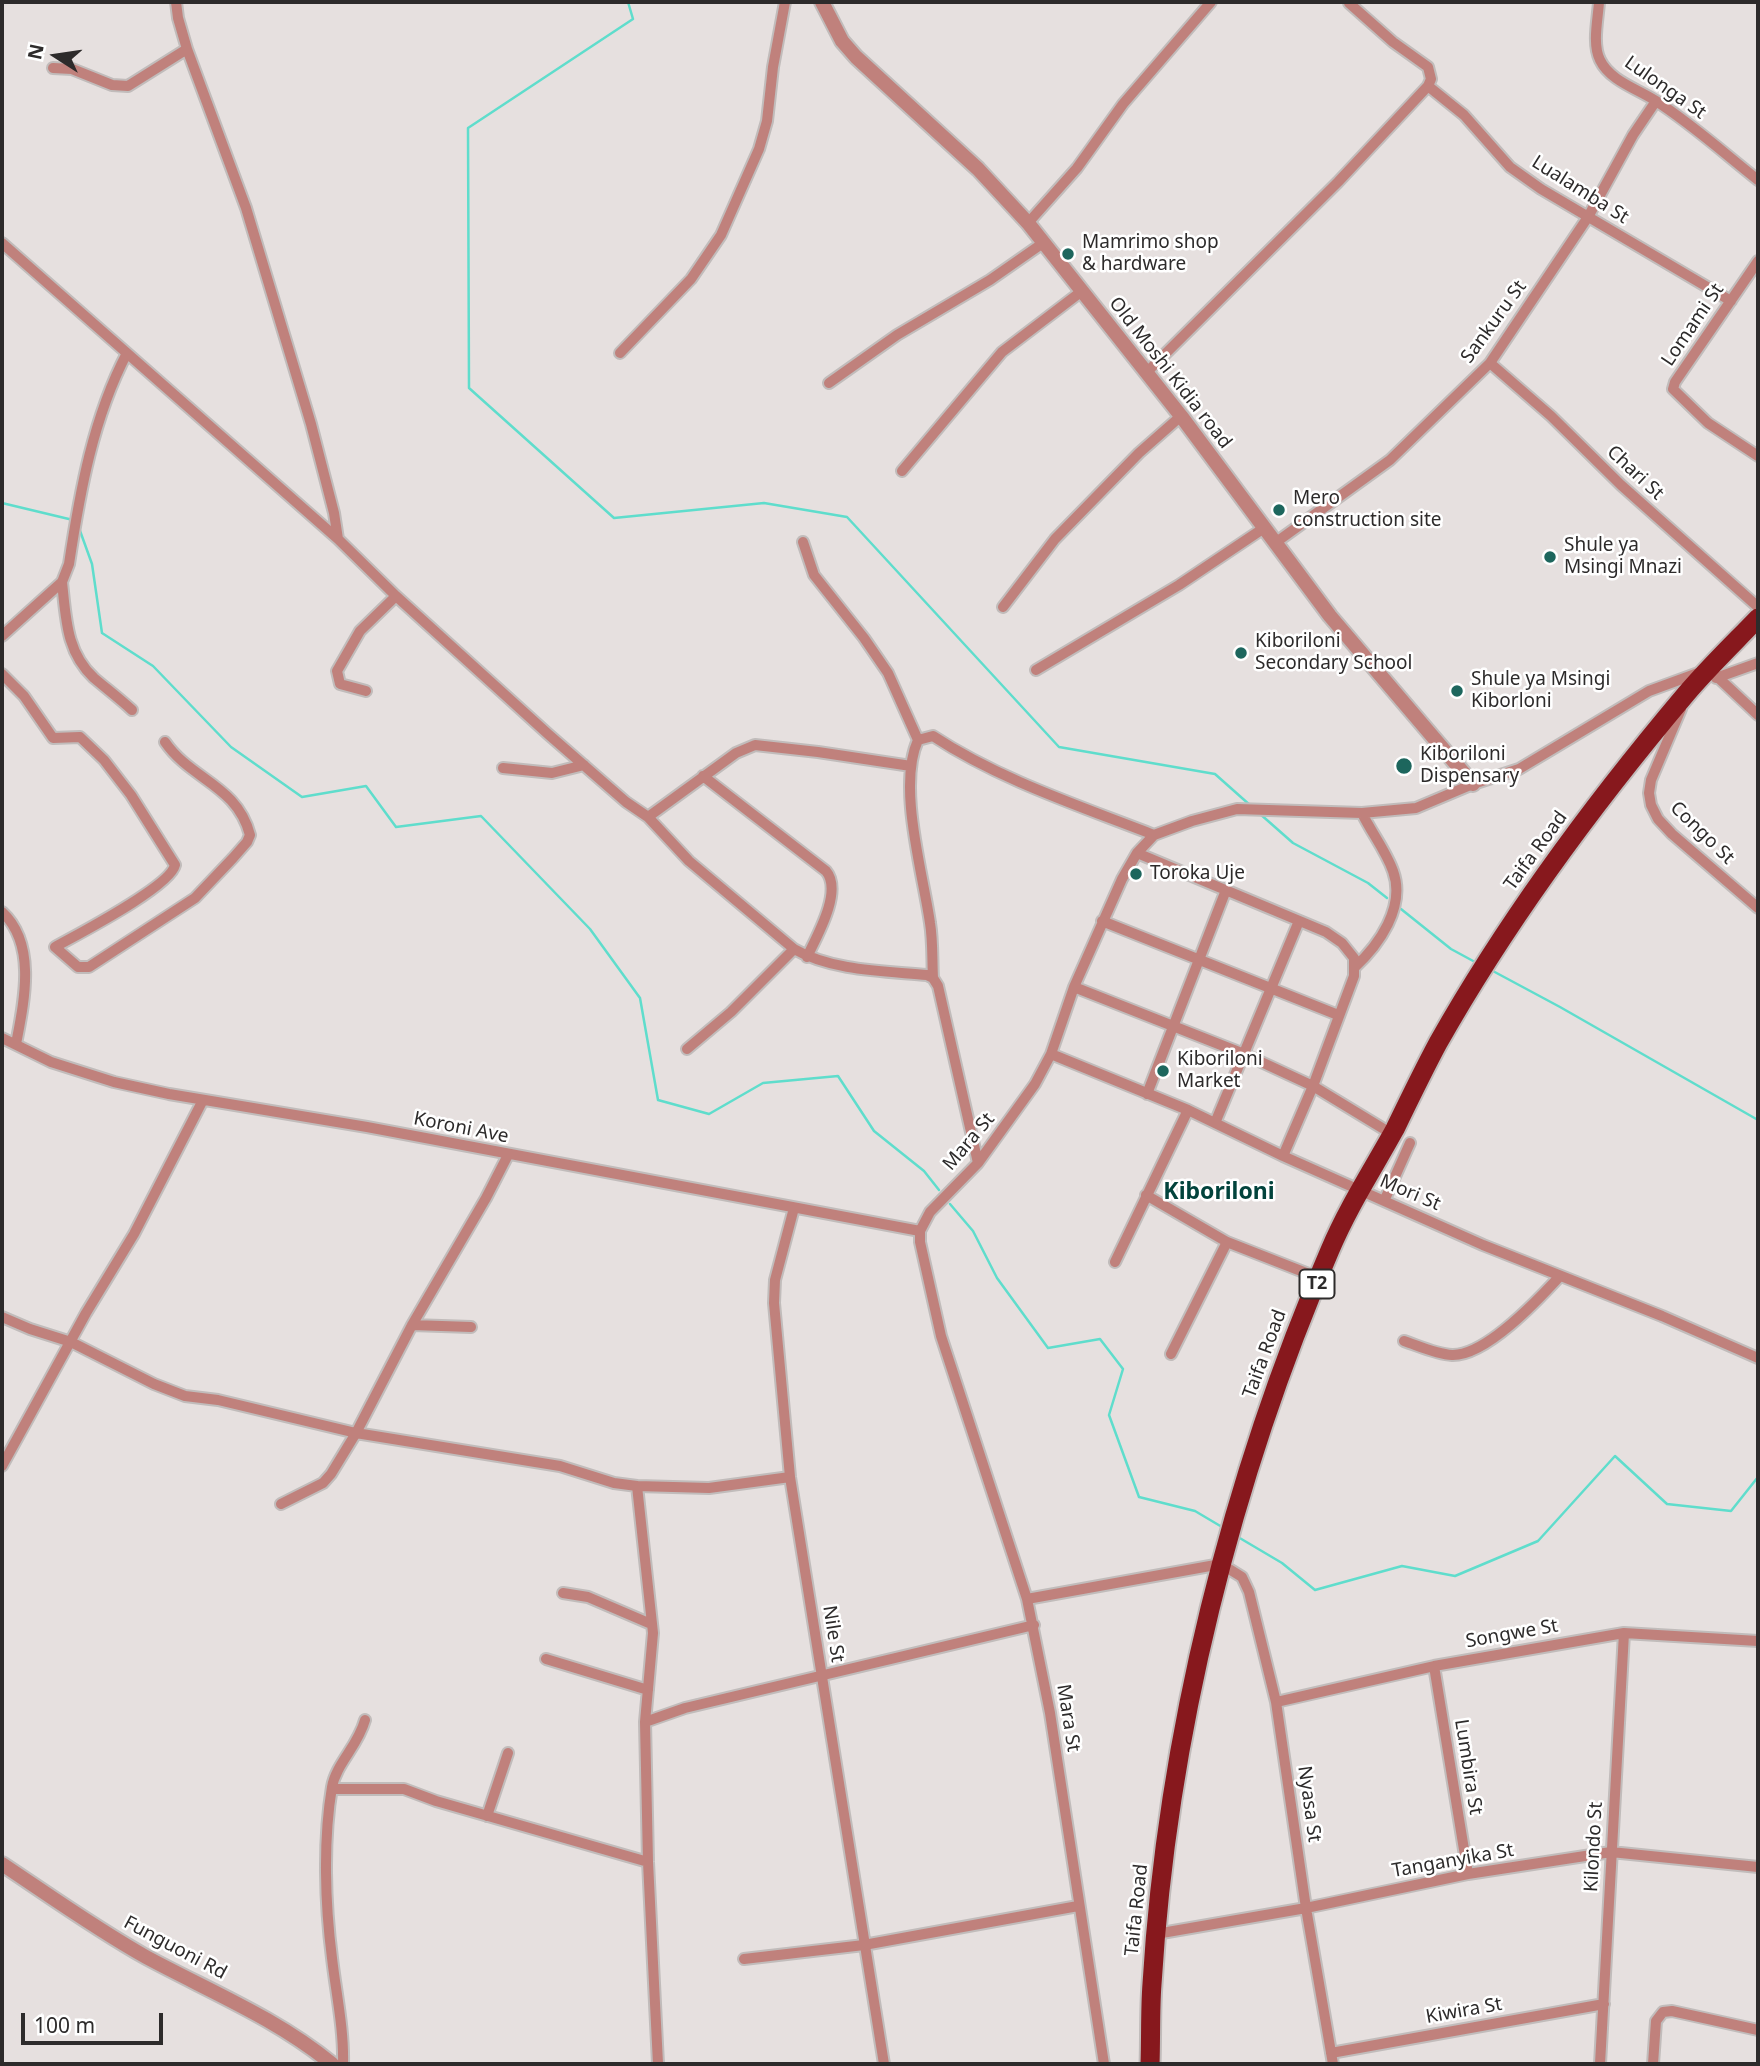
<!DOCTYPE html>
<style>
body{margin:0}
#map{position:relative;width:1760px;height:2066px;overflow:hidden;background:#e6e0df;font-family:"Noto Sans",sans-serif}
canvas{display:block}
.frame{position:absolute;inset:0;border:4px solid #2d2b2b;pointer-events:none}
.north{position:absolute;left:21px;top:21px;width:70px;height:70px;-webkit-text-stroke:5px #fff;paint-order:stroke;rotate:282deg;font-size:19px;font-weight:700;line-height:28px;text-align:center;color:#2d2b2b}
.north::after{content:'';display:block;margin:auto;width:24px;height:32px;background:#2d2b2b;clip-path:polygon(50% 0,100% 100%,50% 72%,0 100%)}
.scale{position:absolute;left:21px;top:2013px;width:142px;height:32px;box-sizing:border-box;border:4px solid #2d2b2b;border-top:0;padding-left:9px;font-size:21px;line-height:24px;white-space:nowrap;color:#2d2b2b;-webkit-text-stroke:5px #fff;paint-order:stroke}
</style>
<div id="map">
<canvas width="1760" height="2066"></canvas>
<div class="frame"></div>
<div class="north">N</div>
<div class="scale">100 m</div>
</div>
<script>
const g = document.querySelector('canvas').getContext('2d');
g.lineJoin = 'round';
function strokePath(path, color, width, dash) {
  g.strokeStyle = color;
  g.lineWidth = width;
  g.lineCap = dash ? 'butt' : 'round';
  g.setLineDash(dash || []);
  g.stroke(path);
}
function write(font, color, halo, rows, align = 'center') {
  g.font = font + ' "Noto Sans",sans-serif';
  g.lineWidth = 5;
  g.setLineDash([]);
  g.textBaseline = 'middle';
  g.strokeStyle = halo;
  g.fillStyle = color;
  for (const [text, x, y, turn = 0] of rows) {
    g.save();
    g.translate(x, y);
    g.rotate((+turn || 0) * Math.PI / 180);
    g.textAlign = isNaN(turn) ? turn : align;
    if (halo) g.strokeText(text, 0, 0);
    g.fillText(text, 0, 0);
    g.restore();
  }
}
strokePath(new Path2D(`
 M628 2 633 19 468 128 469 388 614 518 764 503 847 517 1059 747 1215 774 1251 806
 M2 503 73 520
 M79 528 92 564 102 633 153 666 231 747 302 797 366 786 396 827 481 816 590 929 640 998 658 1100 709 1114 763 1083 838 1076 874 1131 924 1171 939 1190
 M1259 813 1293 843 1368 883 1387 898
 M1401 909 1451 949 1475 962
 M1491 970 1560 1007 1758 1120
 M950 1204 973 1231 997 1278 1048 1348 1100 1339 1123 1369 1109 1415 1139 1497 1195 1511 1222 1527
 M1238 1537 1282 1563 1315 1590 1402 1566 1455 1576 1538 1541 1615 1456 1667 1504 1731 1511 1758 1477`), '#5fddcc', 2.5);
const minor = new Path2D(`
 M176 2 178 18 187 49 246 208 311 424 334 513 338 539
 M1599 2C1598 19 1592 44 1600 60 1610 81 1638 89 1656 101 1692 124 1725 154 1758 180
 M53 68 72 69 112 85 128 86 187 49
 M1428 86 1464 115 1510 167 1541 189 1731 301
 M1028 223 1077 168 1123 104 1211 2
 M2 243 338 539 396 596 548 734 626 802 648 817 689 861 794 949C832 971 884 971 927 975L933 978 938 986 978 1163
 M1758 261 1675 382 1673 389 1708 423 1758 456
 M620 353 691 279 721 235 759 149 767 121 773 67 785 2
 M1490 363 1551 416 1621 485 1758 607
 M1147 372 1338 182 1428 86 1431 79 1428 67 1393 42 1349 3
 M829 383 897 335 990 280 1043 243
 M902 471 1002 352 1082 291
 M803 542 814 575 864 638 888 673 918 740
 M1275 543 1390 460 1490 363 1588 217 1633 135 1656 101
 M62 582C66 618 66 652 94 678 107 689 120 699 132 710
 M1003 607 1055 539 1139 453 1181 416
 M2 636 62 582 69 564C80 491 93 418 127 353
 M1036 670 1179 585 1264 528
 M2 674 24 696 53 738 80 737 104 760 131 795 175 865C170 887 78 934 55 947L78 967H89L195 898 233 858 247 842 250 835C237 785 191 780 165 742
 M1716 678 1758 663
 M366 691 340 684 337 671 360 631 396 596
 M1681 709 1651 780 1649 793 1651 805 1658 819 1672 834 1758 908
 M503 768 552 773 584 765
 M703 776 826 871C843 891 817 936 807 957
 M648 817 736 753 755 745 818 752 911 766
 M1137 853 1326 932 1342 943 1354 958V976L1313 1086 1283 1156
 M2 912C37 944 24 1002 16 1044
 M1102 921 1338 1015
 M1354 968C1379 945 1406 907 1393 871 1386 851 1371 832 1362 813
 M933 978C932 960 933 941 930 923 923 873 897 786 918 740L933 736C1000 780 1080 806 1154 835
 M1074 987 1244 1054 1313 1086 1392 1134
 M2 1038 51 1062 114 1082 169 1094 367 1127 920 1231
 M687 1049 731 1012 794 949
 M1051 1054 1188 1110 1283 1156 1483 1245 1662 1316 1758 1358
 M1147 1094 1226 890
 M1215 1123 1299 921
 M1146 1195 1227 1242 1319 1278
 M1385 1199 1410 1143
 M794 1208 775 1280 774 1303 790 1477 884 2064
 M1115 1262 1188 1110
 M2 1317 30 1329 71 1342 154 1384 185 1396 218 1400 356 1433 560 1466 614 1483 637 1486 653 1633 645 1722
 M412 1325 471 1327
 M1404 1341C1419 1346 1436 1354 1452 1355 1486 1356 1538 1300 1560 1276
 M1171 1354 1227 1242
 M2 1466 86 1313 134 1234 203 1100
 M637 1486 709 1488 790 1477
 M281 1504 323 1483 331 1474 356 1433 412 1325 486 1198 508 1155
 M563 1593 588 1597 651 1624
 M1027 1599 1221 1564 1242 1577 1249 1592 1276 1702 1306 1908 1333 2064
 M546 1659 648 1690
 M1434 1666 1468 1874
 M1276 1702 1434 1666 1624 1633 1758 1641
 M332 1789H404L436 1801 648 1862
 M487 1816 508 1753
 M1156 1934 1306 1908 1468 1874 1611 1852 1758 1867
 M744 1959 864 1945 1078 1906
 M1331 2053 1604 2004
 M343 2064C344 2029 336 1993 332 1958 325 1904 323 1840 332 1787 336 1764 358 1746 365 1720
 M658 2064 648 1862 645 1722 685 1708 1034 1625
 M1104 2064 1050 1713 1027 1599 941 1336 920 1242V1231L930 1212 978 1163 1035 1084 1051 1054 1074 987 1122 879 1137 853 1154 835 1192 821 1237 809 1362 813 1416 808 1473 784 1519 769 1649 691 1709 669 1758 715
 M1600 2064 1624 1633
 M1653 2064 1656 2021 1663 2012 1672 2011 1758 2030`);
const tertiary = new Path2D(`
 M822 2 842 41 856 57 978 169 1028 223 1181 416 1330 616 1473 784
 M2 1864C50 1896 96 1929 146 1957 209 1991 276 2018 332 2064`);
const trunk = new Path2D(`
 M1150 2064C1151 2037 1150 2010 1152 1984 1167 1737 1232 1476 1330 1250 1348 1207 1373 1169 1395 1129 1409 1100 1423 1071 1438 1043 1508 919 1594 803 1686 694 1708 668 1734 643 1758 618`);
strokePath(minor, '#c1bcbb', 14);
strokePath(tertiary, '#c1bcbb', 18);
strokePath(trunk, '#c1bcbb', 23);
strokePath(minor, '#c0817c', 10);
strokePath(tertiary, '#c0817c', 14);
strokePath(trunk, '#87181d', 19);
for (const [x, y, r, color] of [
 [1068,254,7,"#1d665d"],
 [1279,510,7,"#1d665d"],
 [1550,557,7,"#1d665d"],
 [1241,653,7,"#1d665d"],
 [1457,691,7,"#1d665d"],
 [1404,766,9,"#1d665d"],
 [1136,874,7,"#1d665d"],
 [1163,1071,7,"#1d665d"]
]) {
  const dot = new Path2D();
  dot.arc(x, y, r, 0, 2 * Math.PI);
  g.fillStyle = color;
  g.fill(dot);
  strokePath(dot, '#fff', 2.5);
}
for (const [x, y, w] of [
 [1317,1284,35]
]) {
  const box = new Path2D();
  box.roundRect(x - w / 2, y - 14.5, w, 29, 5);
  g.fillStyle = '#fff';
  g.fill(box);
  strokePath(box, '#2d2b2b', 2);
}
write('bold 18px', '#2d2b2b', null, [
 ["T2",1317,1284]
]);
write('19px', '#2d2b2b', '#fff', [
 ["Lulonga St",1665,88,35],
 ["Lualamba St",1580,190,32],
 ["Sankuru St",1494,322,-54],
 ["Lomami St",1693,325,-56],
 ["Old Moshi Kidia road",1170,373,52],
 ["Chari St",1635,473,43],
 ["Congo St",1702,833,44],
 ["Taifa Road",1536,851,-54],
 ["Koroni Ave",461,1128,11],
 ["Mara St",969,1142,-50],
 ["Mori St",1410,1193,23],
 ["Taifa Road",1265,1354,-70],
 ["Nile St",833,1634,81],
 ["Songwe St",1512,1634,-10],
 ["Mara St",1068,1718,81],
 ["Lumbira St",1468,1767,81],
 ["Nyasa St",1309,1804,82],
 ["Kilondo St",1594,1847,-87],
 ["Tanganyika St",1453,1861,-10],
 ["Taifa Road",1137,1910,-84],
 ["Funguoni Rd",175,1948,28],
 ["Kiwira St",1464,2011,-10]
]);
write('19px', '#2d2b2b', '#fff', [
 ["Mamrimo shop",1082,243],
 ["& hardware",1082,265],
 ["Mero",1293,499],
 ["construction site",1293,521],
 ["Shule ya",1564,546],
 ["Msingi Mnazi",1564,568],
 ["Kiboriloni",1255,642],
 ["Secondary School",1255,664],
 ["Shule ya Msingi",1471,680],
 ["Kiborloni",1471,702],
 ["Kiboriloni",1420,755],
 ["Dispensary",1420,777],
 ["Toroka Uje",1150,874],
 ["Kiboriloni",1177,1060],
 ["Market",1177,1082]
], 'left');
write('bold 23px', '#02433c', '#fff', [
 ["Kiboriloni",1219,1192]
]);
</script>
